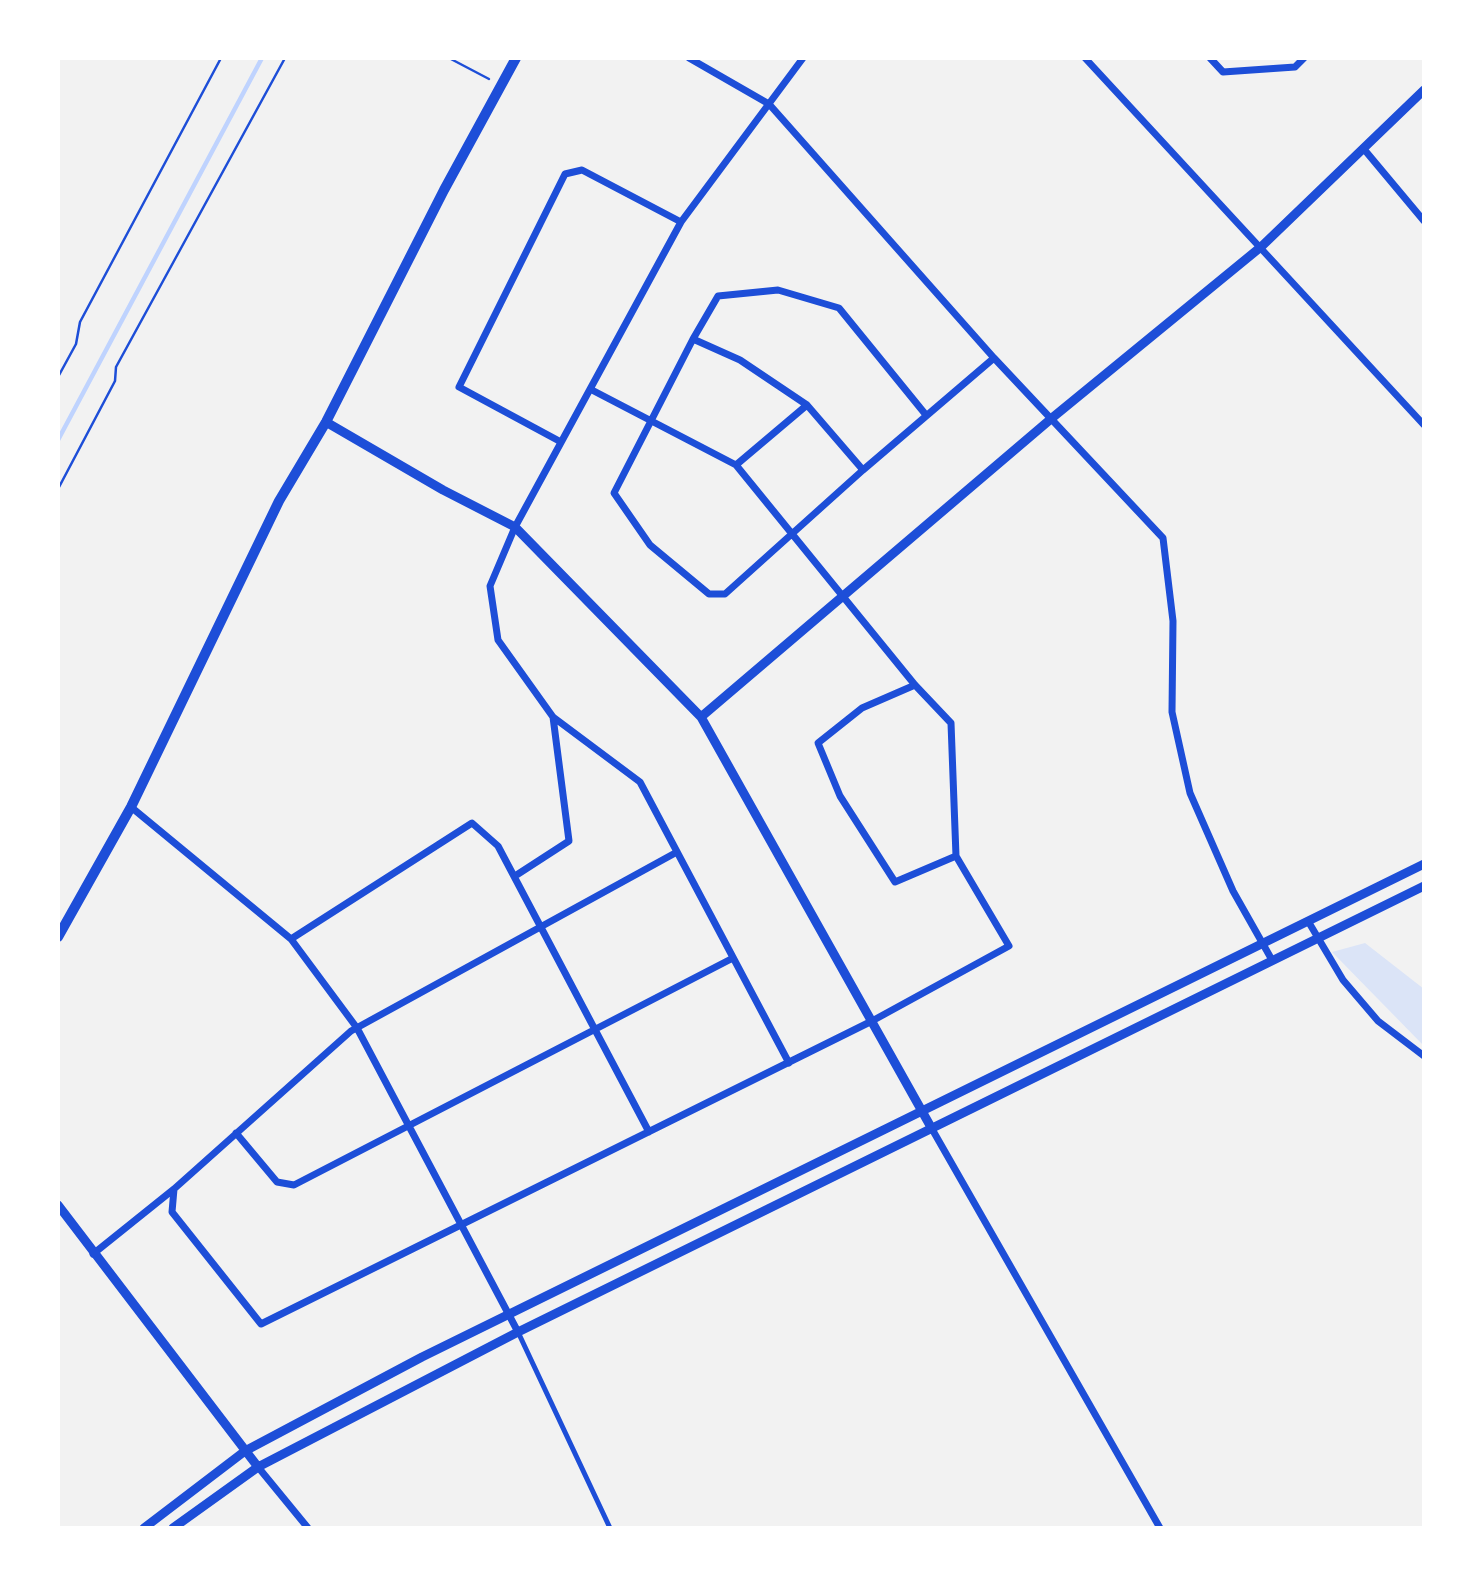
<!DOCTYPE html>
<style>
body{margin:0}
#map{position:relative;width:1482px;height:1586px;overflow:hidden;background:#f2f2f2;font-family:"Exo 2",sans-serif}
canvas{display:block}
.frame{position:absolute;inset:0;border:60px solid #fff;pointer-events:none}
</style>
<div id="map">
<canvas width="1482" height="1586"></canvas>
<div class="frame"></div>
</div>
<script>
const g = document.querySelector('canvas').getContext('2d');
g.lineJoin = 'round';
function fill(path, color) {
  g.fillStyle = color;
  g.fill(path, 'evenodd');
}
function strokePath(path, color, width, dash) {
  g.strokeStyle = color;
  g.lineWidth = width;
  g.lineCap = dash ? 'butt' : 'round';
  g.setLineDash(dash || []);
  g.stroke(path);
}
fill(new Path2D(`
 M1365 943 1424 989V1046L1332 952Z`), '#dbe4f7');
strokePath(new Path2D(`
 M58 440 262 58`), '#bfd3fe', 4.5);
strokePath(new Path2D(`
 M449 58 489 79
 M58 377 76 344 80 322 221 58
 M58 489 115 381 116 367 285 58`), '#1d4ed8', 2.5);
strokePath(new Path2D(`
 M518 1332 610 1528`), '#1d4ed8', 5);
strokePath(new Path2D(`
 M689 58 769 104 994 358 1163 538 1173 621 1172 712 1190 793 1233 891 1272 960
 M1085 58 1424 425
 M1210 58 1223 72 1295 67 1304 58
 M1363 148 1424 221
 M693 339 740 360 807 405 863 470 725 594H709L650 545 614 493Z
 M693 339 718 296 778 290 839 308 926 415
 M590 389 736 465 915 685 951 723 956 856 895 882 840 796 818 743 862 708 915 685
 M561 442 459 387 565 174 582 170 681 222
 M736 465 807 405
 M863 470 994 358
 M131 807 291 939
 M677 852 351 1031 174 1189 172 1212 261 1324 872 1021 1009 946 956 856
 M515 876 569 841 553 717
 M1308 921 1343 980 1378 1021 1424 1056
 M789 1063 640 782 553 717 498 640 490 586 515 527 681 222 803 58
 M932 1129 1160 1528
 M236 1133 277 1182 294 1185 733 958
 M93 1254 174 1189
 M518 1332 357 1028 291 939 472 823 498 846 649 1132
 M258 1467 308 1528`), '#1d4ed8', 7);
strokePath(new Path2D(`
 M326 422 443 490 515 527 701 717 932 1129
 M701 717 1052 418 1262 246 1424 90
 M58 1205 258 1467
 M144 1528 245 1451 422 1357 1424 864
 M173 1528 258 1467 518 1332 1424 886`), '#1d4ed8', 9);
strokePath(new Path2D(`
 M58 937 131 807 279 501 326 422 444 190 516 58`), '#1d4ed8', 10);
</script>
